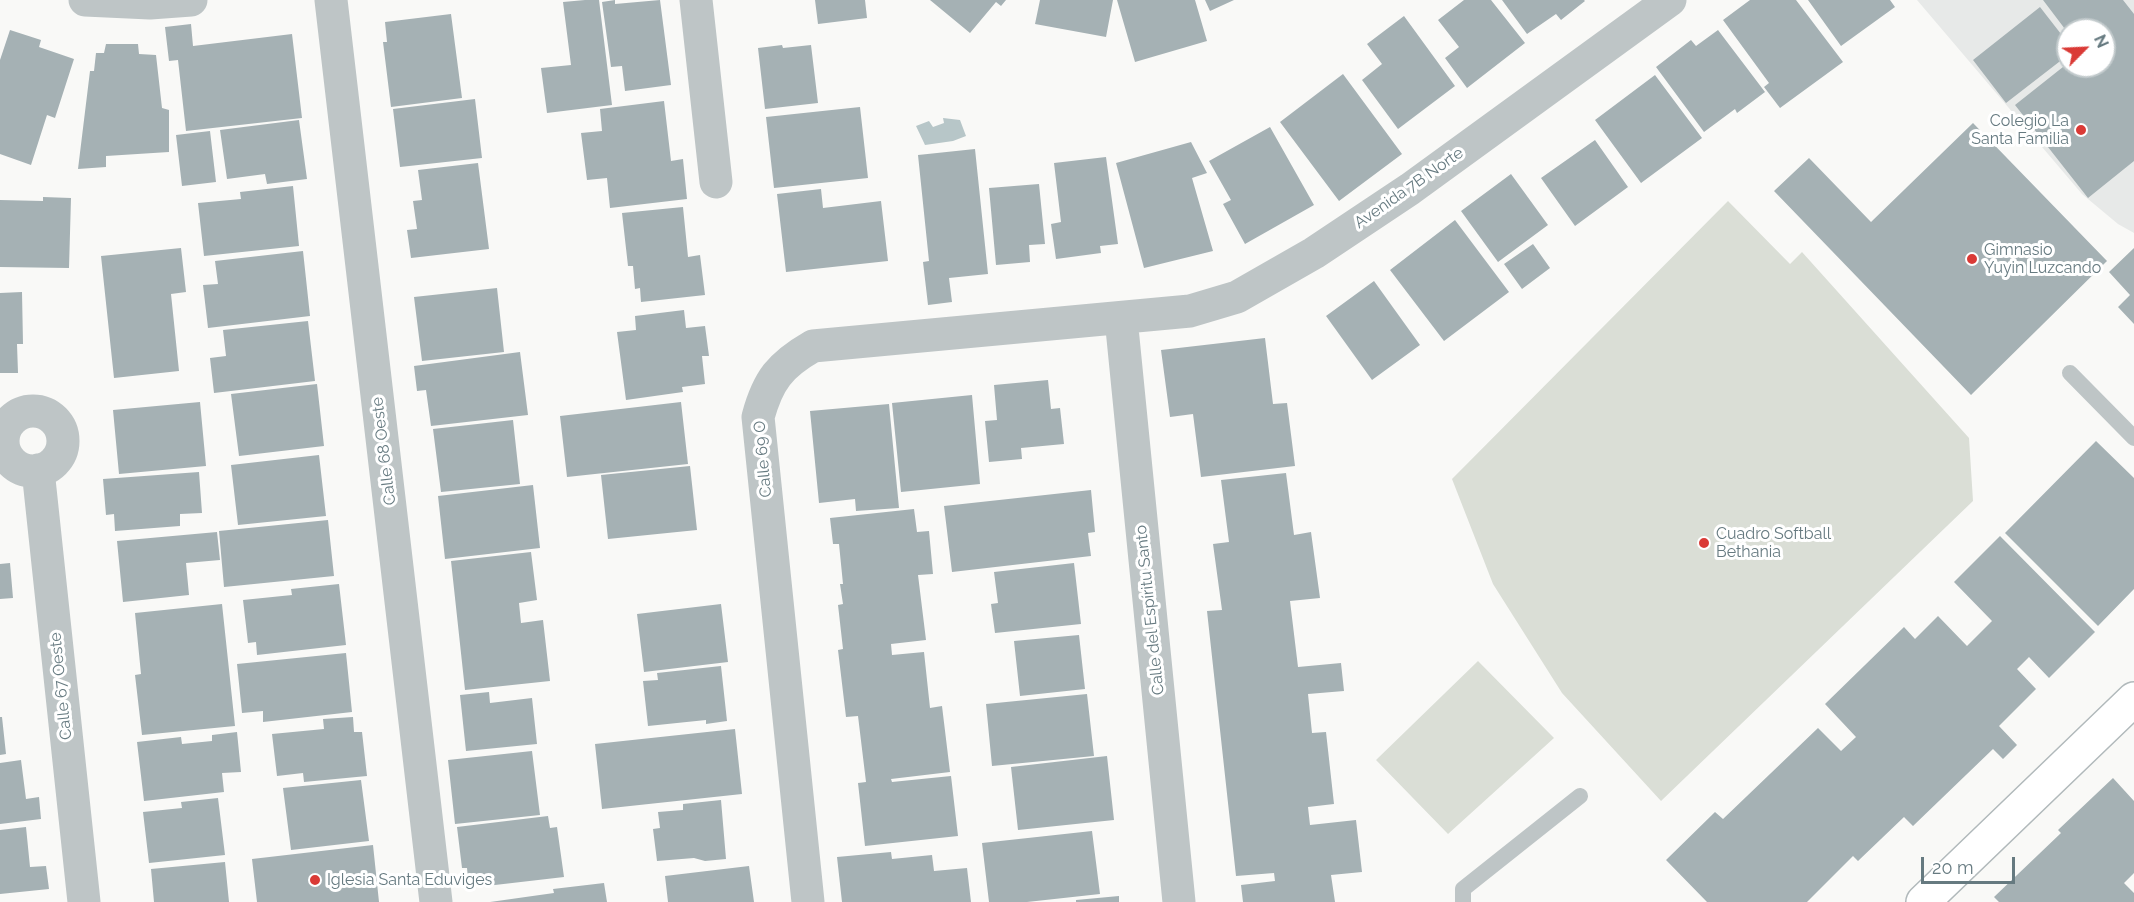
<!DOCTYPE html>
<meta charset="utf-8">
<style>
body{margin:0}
#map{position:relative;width:2134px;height:902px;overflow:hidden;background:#f9f9f7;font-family:Raleway,sans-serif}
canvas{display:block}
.north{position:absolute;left:2056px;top:18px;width:60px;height:60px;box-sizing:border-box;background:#fff;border:2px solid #c2cacc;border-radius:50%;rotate:66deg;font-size:16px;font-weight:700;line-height:24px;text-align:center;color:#667a80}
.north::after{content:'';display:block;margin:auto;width:21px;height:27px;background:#da3a36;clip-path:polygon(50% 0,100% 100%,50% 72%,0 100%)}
.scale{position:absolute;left:1921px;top:857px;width:94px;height:27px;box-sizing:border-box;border:3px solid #667a80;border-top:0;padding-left:8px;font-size:18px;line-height:21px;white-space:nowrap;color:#667a80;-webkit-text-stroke:4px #fff;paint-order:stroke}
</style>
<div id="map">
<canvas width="2134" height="902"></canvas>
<div class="north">N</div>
<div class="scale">20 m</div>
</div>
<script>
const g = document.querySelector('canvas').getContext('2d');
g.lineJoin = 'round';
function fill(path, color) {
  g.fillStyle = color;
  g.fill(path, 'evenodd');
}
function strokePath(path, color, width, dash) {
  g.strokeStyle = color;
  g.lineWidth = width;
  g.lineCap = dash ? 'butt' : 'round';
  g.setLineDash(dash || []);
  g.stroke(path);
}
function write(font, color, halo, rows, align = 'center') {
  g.font = font + ' Raleway,sans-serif';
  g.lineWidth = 6;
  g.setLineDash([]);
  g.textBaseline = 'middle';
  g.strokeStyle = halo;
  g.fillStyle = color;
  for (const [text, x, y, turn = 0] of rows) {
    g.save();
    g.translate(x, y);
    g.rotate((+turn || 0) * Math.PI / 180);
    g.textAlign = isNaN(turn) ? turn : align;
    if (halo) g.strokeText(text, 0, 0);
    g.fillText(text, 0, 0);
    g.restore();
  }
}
fill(new Path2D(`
 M1917 0H2134V233L2118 224 2082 194ZM2068 30H2104V66H2068Z`), '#e7e9e8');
fill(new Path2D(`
 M1728 201 1790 264 1802 252 1969 438 1973 501 1661 801 1562 693 1493 584 1452 479Z
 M1478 661 1554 738 1448 834 1376 760Z`), '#daded6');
fill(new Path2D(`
 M943 118 960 120 966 136 953 141 925 145 916 126 929 121 933 127 944 123Z`), '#b7c6c8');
fill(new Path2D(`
 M585 0H599L612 105 547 113 541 68 571 65 563 2Z
 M615 0V4L660 0 671 85 625 91 622 66 611 67 602 2Z
 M815 0H865L867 18 818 24Z
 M930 0H1006L1001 6 996 2 970 33Z
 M1040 0H1113L1106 37 1035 24Z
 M1117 0H1195L1207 41 1135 62Z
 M1205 0H1234L1210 11Z
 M1464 0H1491L1525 43 1467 88 1445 58 1459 47 1438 20Z
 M1502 0H1584L1585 1 1561 20 1556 14 1527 34Z
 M1750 0H1796L1843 62 1780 108 1764 87 1769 83 1723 20Z
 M1808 0H1890L1895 7 1841 46Z
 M2043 0H2123L2134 14V161L2088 198 2015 105 2068 63V66H2104V30H2068V33Z
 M2040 7 2068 43V55L2006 103 1973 60Z
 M451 14 462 98 391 107 383 42H387L385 22Z
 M1404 16 1455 86 1398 129 1362 80 1382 64 1367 44Z
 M191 24 193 46 292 34 302 118 186 131 178 60 169 61 165 27Z
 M10 30 41 40 39 47 74 59 55 118 47 115 31 165 0 154V60Z
 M1718 30 1765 92 1737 113 1735 109 1704 132 1656 67 1691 40 1696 46Z
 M106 44H138L139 54 156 55 162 108 169 110V152L106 156V167L78 169 90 71H94L96 53H104Z
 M782 45 783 48 811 45 818 103 765 109 758 48Z
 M1343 74 1402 154 1339 201 1280 122Z
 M1655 75 1702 138 1641 183 1595 120Z
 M475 99 482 158 400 167 393 109Z
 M664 101 671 161 683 159 687 199 610 208 607 178 587 180 581 133 602 131 600 109Z
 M860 107 868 178 774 188 766 117Z
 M299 120 307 179 267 184 265 174 227 179 220 130Z
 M1973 123 2107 261 1971 395 1774 191 1809 158 1871 222Z
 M1270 127 1314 205 1245 244 1223 204 1231 200 1209 161Z
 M210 131 216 182 182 186 176 135Z
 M1595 140 1628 187 1575 226 1541 178Z
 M1191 142 1207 173 1192 178 1213 251 1144 268 1116 163Z
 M975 149 988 274 949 278 952 302 928 305 923 262 929 261 918 155Z
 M1106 157 1118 244 1100 246 1101 253 1056 259 1051 224 1061 222 1054 163Z
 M478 163 489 249 411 258 407 230 417 229 413 201 422 200 418 170Z
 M1511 174 1548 225 1498 262 1461 211Z
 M1039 184 1045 244 1029 245 1030 262 996 265 989 188Z
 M293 186 299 246 204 256 198 203 241 199 240 192Z
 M821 189 823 208 881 201 888 261 786 272 777 194Z
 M43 197 71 198 69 268 0 267V200L43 201Z
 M683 207 688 257 700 255 705 295 641 302 640 288 635 289 633 266H628L622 213Z
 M1455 220 1509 292 1444 341 1390 270Z
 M1533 244 1550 268 1522 289 1504 264Z
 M181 248 186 292 171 294 179 371 114 378 101 256Z
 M2134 248V324L2118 307 2130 295 2109 272Z
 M303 251 310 316 208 328 203 285 218 284 215 261Z
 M1374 281 1420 345 1372 380 1326 316Z
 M497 288 504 352 422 361 414 297Z
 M22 292 23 344H17L18 373H0V293Z
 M684 310 686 328 705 326 709 356H702L705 384 682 387 683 392 626 400 617 332 636 330 635 316Z
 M308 321 315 381 214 393 210 358 226 356 223 330Z
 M1265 338 1273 404 1287 403 1295 466 1201 477 1193 414 1170 417 1161 350Z
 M520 352 528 415 431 426 426 390 417 391 414 366Z
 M1048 380 1051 409 1060 408 1064 444 1021 448 1022 459 989 462 985 421 997 420 994 385Z
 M317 384 324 446 239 456 231 394Z
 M972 395 980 484 901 492 892 403Z
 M200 402 206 466 119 474 113 410Z
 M681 402 688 464 567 477 560 416Z
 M889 404 899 508 856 511 855 499 819 503 810 411Z
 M513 420 520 484 441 492 433 429Z
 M2096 441 2134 478V589L2098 626 2005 533Z
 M319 455 326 516 238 525 231 465Z
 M690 466 697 530 608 539 601 475Z
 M199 472 202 513 180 514V526L115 531 114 514 106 515 103 479Z
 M1286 473 1294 535 1311 532 1320 598 1290 601 1298 667 1341 663 1344 691 1308 694 1312 733 1326 732 1334 804 1308 807 1310 825 1356 820 1362 872 1331 875 1335 902H1243L1241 885 1275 881 1274 873 1236 876 1207 611 1222 610 1213 544 1229 542 1221 480Z
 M533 485 540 548 445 559 438 496Z
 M1091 490 1095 532 1088 533 1091 556 952 572 944 506Z
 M914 509 917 532 929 531 933 574 918 575 926 640 891 644 892 655 924 652 930 708 942 706 950 772 891 779 892 782 951 776 958 836 865 846 858 783 866 782 858 716 846 717 838 650 843 649 838 605 843 604 840 584H843L839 544H833L830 518Z
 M328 520 334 576 224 587 219 531Z
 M217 532 220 560 186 563 189 595 123 602 117 541Z
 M2000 536 2095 632 2049 678 2029 657 2017 669 2036 689 1999 726 2017 745 2003 759 1993 749 1913 826 1904 817 1858 861 1853 856 1807 902H1707L1666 860 1715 812 1723 819 1818 728 1841 751 1856 737 1825 704 1904 627 1915 639 1938 616 1967 646 1992 621 1954 582Z
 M531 552 537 600 519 603 521 623 543 620 550 681 465 690 451 561Z
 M10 563 13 598 0 599V564Z
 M1074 563 1081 624 995 633 991 604 998 603 994 572Z
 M339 584 346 645 257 655 256 642 248 643 243 600 292 595 291 589Z
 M222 604 235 726 142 735 135 675 141 674 135 613Z
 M721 604 728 662 644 672 637 614Z
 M1079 635 1085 689 1020 696 1014 641Z
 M346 653 352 712 263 722V711L242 713 237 664Z
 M721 666 727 721 706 724V720L648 726 643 681 658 680 657 673Z
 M489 692 490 703 532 698 537 744 466 751 460 695Z
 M1087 694 1094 756 992 766 986 704Z
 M0 717H2L6 754 0 755Z
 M353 717 354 732H362L367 776 304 782 303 773 277 776 272 734 324 729 323 719Z
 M735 729 742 794 602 809 595 744Z
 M237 732 241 772 222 773 224 792 144 801 137 742 181 737 182 744 212 741V735Z
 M532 751 540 815 455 824 448 760Z
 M1107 756 1114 820 1018 830 1011 767Z
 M21 760 26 799 39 797 41 819 0 824V763Z
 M2113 778 2134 801V873L2124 883 2134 893V902H1999L1994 897 2061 833 2058 830Z
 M361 780 369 841 291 850 283 788Z
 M218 798 225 855 149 863 143 812 182 808 181 802Z
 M721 800 726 859 705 861 694 858 657 861 653 829 660 828 658 812 683 810V804Z
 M548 816 550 828 557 827 564 877 469 888 467 868H462L457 827Z
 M26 827 30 867 46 866 49 889 0 894V830Z
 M1092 831 1100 894 1027 902H989L982 843Z
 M373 845 379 902H257L252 859Z
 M891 852 892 859 932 855 934 871 967 868 971 902H842L837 857Z
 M225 862 229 902H154L151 869Z
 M749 866 754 902H668L665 876Z
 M604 883 607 902H490L554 893 553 889Z
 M1119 896V902H1076V900Z`), '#a5b1b4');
const secondary = new Path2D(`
 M1923 902 2134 699`);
strokePath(secondary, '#b1b9bb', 36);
strokePath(new Path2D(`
 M2070 373 2134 438
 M1463 902V889L1580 796`), '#bec5c6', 16);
strokePath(new Path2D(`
 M85 0 150 3 191 0
 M331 0 436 902
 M696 0 716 182
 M1121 318 1179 902
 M3 441a30 30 0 1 1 60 0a30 30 0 1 1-60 0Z
 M38 470 84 902
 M808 902 758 417C768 380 780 365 813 346L1190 311 1237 297 1314 253 1410 189 1670 0`), '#bec5c6', 33);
strokePath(secondary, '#fff', 33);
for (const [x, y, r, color] of [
 [2081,130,6,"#da3a36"],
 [1972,259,6,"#da3a36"],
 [1704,543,6,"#da3a36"],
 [315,880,6,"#da3a36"]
]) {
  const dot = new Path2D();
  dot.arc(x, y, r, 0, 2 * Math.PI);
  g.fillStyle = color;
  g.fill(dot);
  strokePath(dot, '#fff', 2);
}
write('16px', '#667a80', '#fff', [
 ["Colegio La",2069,121,"right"],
 ["Santa Familia",2069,139,"right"],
 ["Gimnasio",1984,250],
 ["Yuyin Luzcando",1984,268],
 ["Cuadro Softball",1716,534],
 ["Bethania",1716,552],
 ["Iglesia Santa Eduviges",327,880]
], 'left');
write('16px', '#667a80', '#fff', [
 ["Avenida 7B Norte",1409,188,-35],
 ["Calle 68 Oeste",384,451,-97],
 ["Calle 69 O",763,459,-95],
 ["Calle del Espíritu Santo",1150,610,-96],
 ["Calle 67 Oeste",61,686,-96]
]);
</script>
